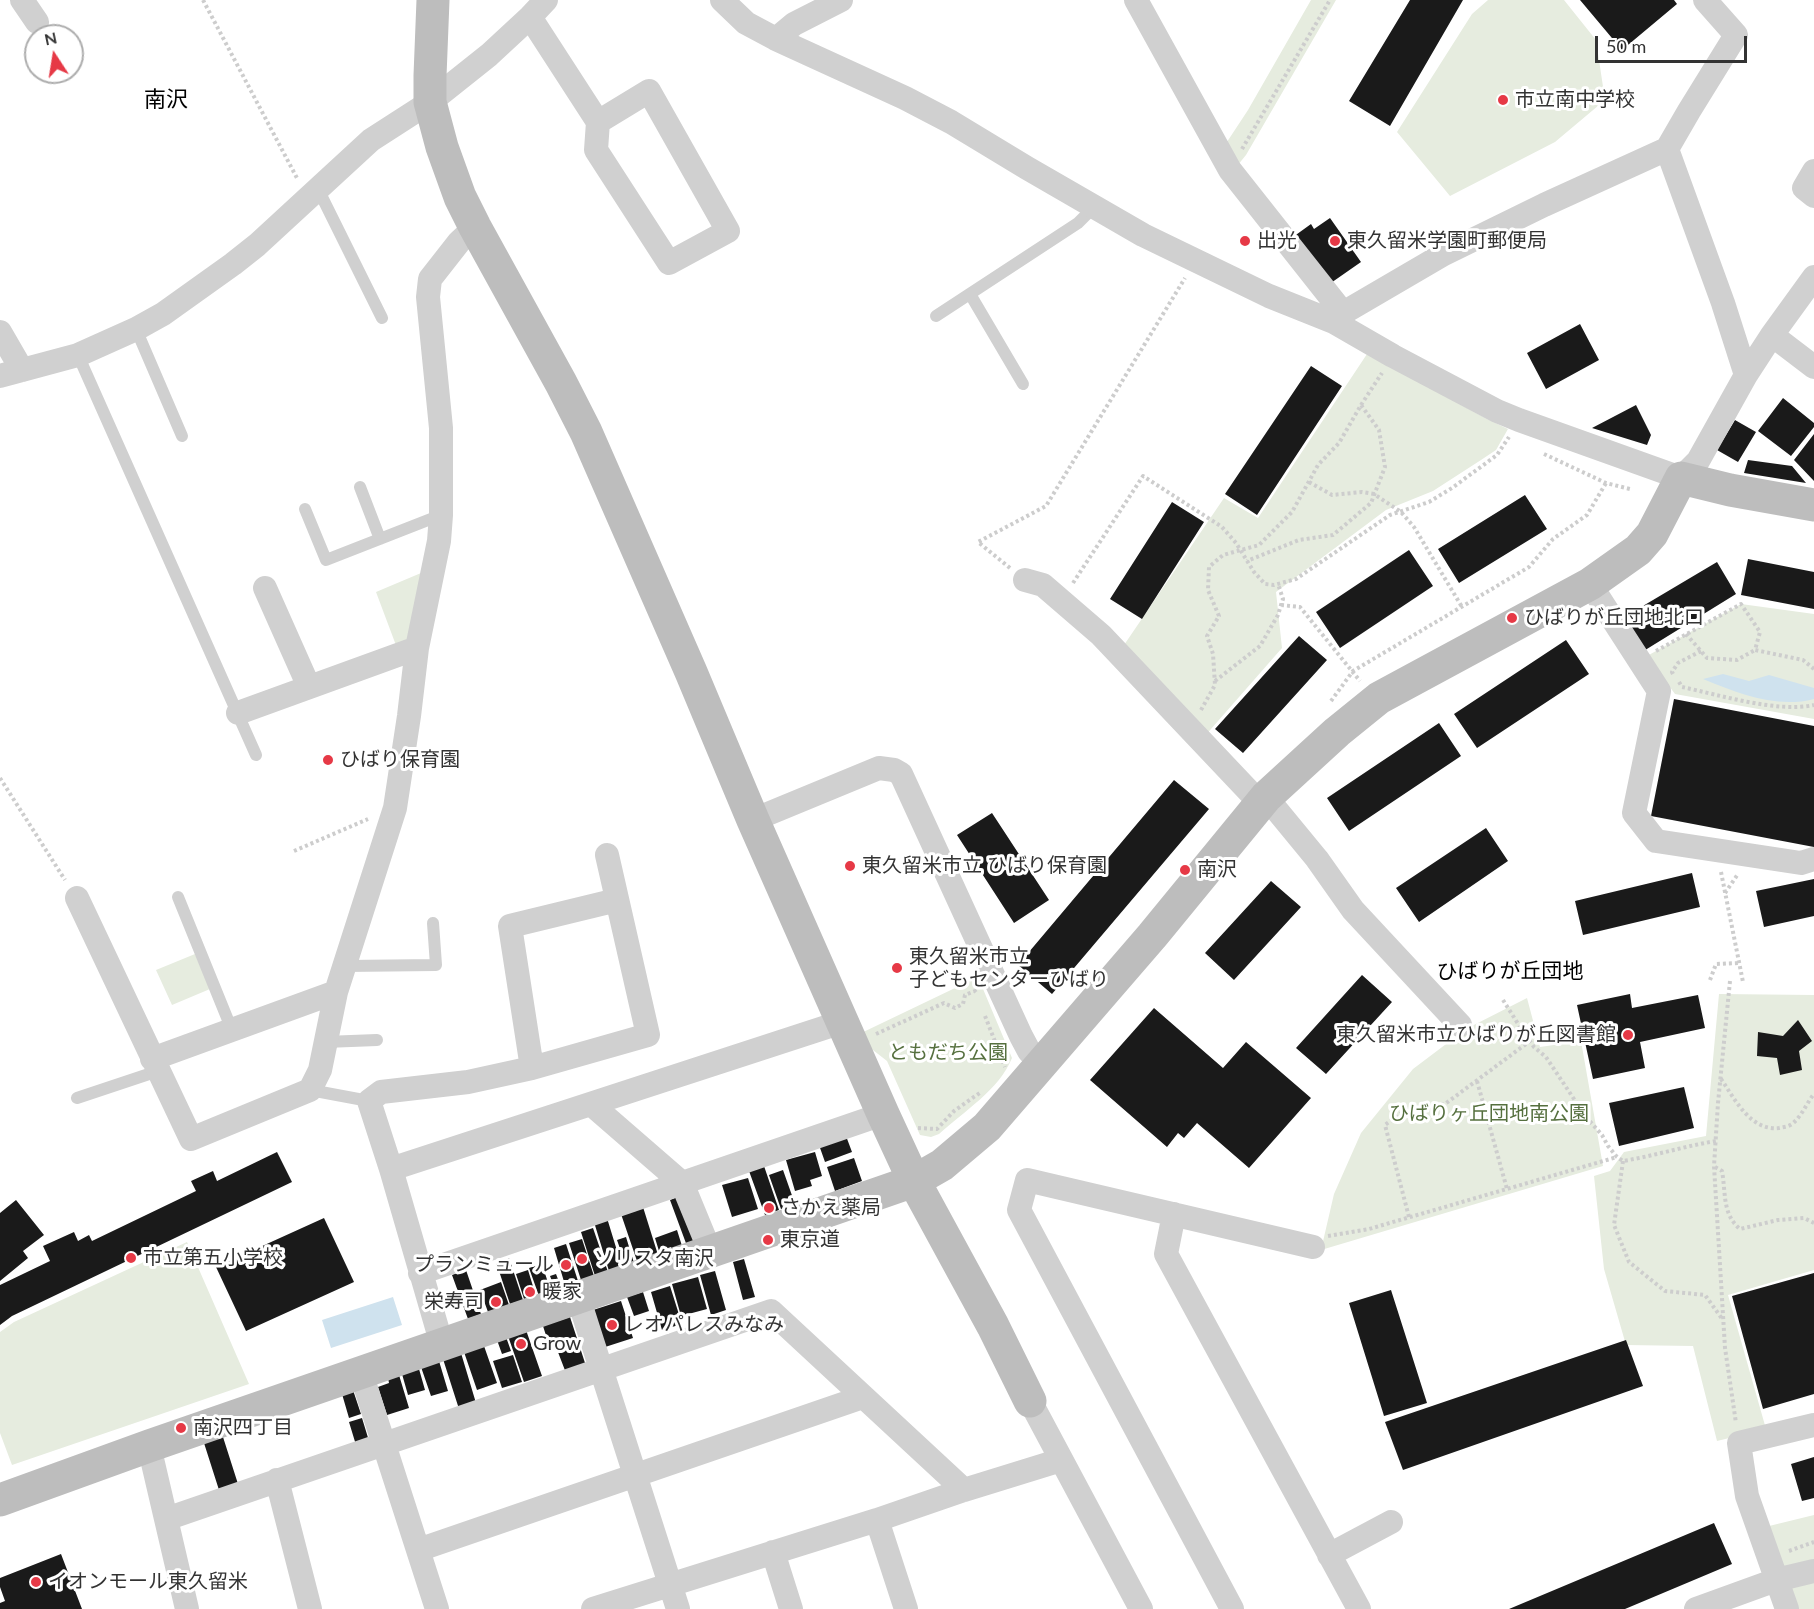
<!DOCTYPE html>
<meta charset="utf-8">
<style>
body{margin:0}
#map{position:relative;width:1814px;height:1609px;overflow:hidden;background:#fff;font-family:Lato,sans-serif}
canvas{display:block}
.north{position:absolute;left:24px;top:24px;width:60px;height:60px;box-sizing:border-box;background:#fff;border:2px solid #adadad;border-radius:50%;rotate:348deg;font-size:16px;font-weight:700;line-height:24px;text-align:center;color:#333}
.north::after{content:'';display:block;margin:auto;width:21px;height:27px;background:#e63946;clip-path:polygon(50% 0,100% 100%,50% 72%,0 100%)}
.scale{position:absolute;left:1595px;top:36px;width:152px;height:27px;box-sizing:border-box;border:3px solid #333;border-top:0;padding-left:8px;font-size:18px;line-height:21px;white-space:nowrap;color:#333;-webkit-text-stroke:4px #fff;paint-order:stroke}
</style>
<div id="map">
<canvas width="1814" height="1609"></canvas>
<div class="north">N</div>
<div class="scale">50 m</div>
</div>
<script>
const ctx = document.querySelector('canvas').getContext('2d');
ctx.lineJoin = 'round';
function paint(path, color) { ctx.fillStyle = color; ctx.fill(path, 'evenodd'); }
function strokePath(path, color, width, dash) { ctx.strokeStyle = color; ctx.lineWidth = width; ctx.lineCap = dash ? 'butt' : 'round'; ctx.setLineDash(dash || []); ctx.stroke(path); }
function label(font, color, halo, rows, align = 'center') {
  ctx.font = font + ' Lato,"Noto Sans JP",sans-serif'; ctx.lineWidth = 6; ctx.setLineDash([]); ctx.textBaseline = 'middle'; ctx.strokeStyle = halo; ctx.fillStyle = color; for (const [text, x, y, turn = 0] of rows) {
    ctx.save(); ctx.translate(x, y); ctx.rotate((+turn || 0) * Math.PI / 180); ctx.textAlign = isNaN(turn) ? turn : align; if (halo) ctx.strokeText(text, 0, 0); ctx.fillText(text, 0, 0); ctx.restore();
  }
}
paint(new Path2D(`
 M1311 0H1336L1246 155 1233 171 1221 151 1248 110Z
 M1488 0H1564L1596 40 1605 100 1555 142 1450 196 1397 132 1472 14Z
 M1367 354 1487 419 1508 429 1496 450 1481 460 1433 491 1386 510 1276 592 1282 648 1204 737 1122 648 1224 498 1258 518Z
 M421 573 409 644 397 648 376 592Z
 M1741 604 1814 614V719L1675 694 1647 656Z
 M195 954 210 989 172 1005 156 970Z
 M978 977 1012 1058C999 1090 964 1111 939 1134L931 1137 920 1135 887 1061 855 1036Z
 M1719 994 1814 995V1270L1728 1295 1766 1429 1717 1441 1693 1346 1626 1345 1604 1269 1594 1176 1610 1171 1624 1152 1706 1136Z
 M1527 998 1540 1047 1581 1041 1603 1166 1321 1250 1334 1194 1361 1133 1413 1069 1466 1029Z
 M187 1242 249 1384 12 1465 0 1433V1332L14 1322Z
 M1814 1515V1609H1795L1765 1527Z`), '#e6ecdf');
paint(new Path2D(`
 M1723 674 1749 681 1769 675 1814 688V699C1776 709 1738 693 1703 679Z
 M393 1297 402 1325 331 1348 322 1320Z`), '#cfe2ee');
paint(new Path2D(`
 M1410 0H1463L1390 126 1349 101Z
 M1580 0H1674L1677 4 1622 50Z
 M1330 218 1361 262 1328 285 1293 237 1311 224 1314 229Z
 M1580 324 1599 360 1546 389 1527 353Z
 M1311 366 1342 386 1257 515 1225 494Z
 M1783 398 1814 423V427L1791 456 1758 431Z
 M1636 405 1651 435 1647 445 1592 428Z
 M1735 420 1756 432 1738 462 1717 450Z
 M1814 434V481L1794 460Z
 M1748 460 1792 466 1806 483 1744 473Z
 M1525 495 1547 529 1459 583 1438 549Z
 M1172 502 1204 522 1142 619 1110 599Z
 M1409 550 1433 586 1340 648 1316 612Z
 M1748 559 1814 572V609L1741 595Z
 M1717 562 1736 594 1642 652 1621 619Z
 M1299 636 1327 660 1243 753 1215 729Z
 M1566 640 1589 674 1477 748 1454 714Z
 M1674 699 1814 726V847L1651 816Z
 M1439 723 1461 756 1349 831 1327 798Z
 M1174 780 1209 809 1052 994 1018 965Z
 M992 813 1049 900 1014 923 957 835Z
 M1486 828 1508 861 1419 922 1396 888Z
 M1692 873 1700 907 1583 935 1575 901Z
 M1814 879V916L1764 927 1756 891Z
 M1271 881 1301 907 1234 980 1205 953Z
 M1362 975 1392 1002 1326 1074 1296 1048Z
 M1630 994 1632 1008 1698 995 1705 1028 1640 1042 1645 1068 1593 1079 1577 1005Z
 M1154 1008 1223 1068 1246 1042 1311 1098 1249 1168 1197 1123 1184 1138 1178 1133 1167 1147 1090 1080Z
 M1798 1020 1812 1041 1799 1051 1802 1070 1780 1075 1777 1058 1757 1056 1758 1032 1783 1036Z
 M1684 1087 1694 1128 1619 1146 1609 1103Z
 M846 1136 852 1152 825 1162 819 1145Z
 M277 1152 292 1182 12 1316 0 1325V1285L50 1261 43 1246 74 1232 78 1241 89 1235 92 1241 196 1191 191 1181 213 1171 217 1181Z
 M815 1152 822 1176 810 1180 812 1186 795 1191 786 1160Z
 M854 1158 862 1181 835 1191 827 1167Z
 M764 1166 779 1210 765 1215 749 1171Z
 M783 1170 795 1204 781 1209 769 1175Z
 M748 1178 758 1209 732 1217 722 1185Z
 M678 1197 695 1243 687 1246 670 1200Z
 M16 1200 44 1235 23 1251 28 1258 0 1281V1213Z
 M643 1207 658 1255 637 1261 621 1214Z
 M324 1218 354 1282 246 1331 216 1267Z
 M607 1218 622 1267 609 1271 594 1222Z
 M593 1228 608 1272 595 1276 581 1232Z
 M677 1230 682 1246 672 1250 671 1247 659 1251 655 1238Z
 M626 1237 634 1263 626 1266 617 1240Z
 M582 1239 594 1276 581 1280 569 1243Z
 M566 1244 578 1281 565 1285 554 1248Z
 M509 1258 523 1300 510 1304 496 1262Z
 M744 1259 755 1297 743 1300 733 1262Z
 M542 1264 551 1292 539 1296 529 1268Z
 M466 1270 481 1314 468 1319 452 1275Z
 M528 1270 536 1296 524 1299 516 1274Z
 M715 1271 726 1310 711 1315 700 1275Z
 M1814 1273V1394L1763 1409 1732 1296Z
 M556 1274 561 1287 555 1289 550 1276Z
 M698 1277 707 1309 681 1316 672 1284Z
 M501 1282 509 1305 488 1312 480 1290Z
 M670 1286 682 1324 662 1330 651 1292Z
 M1391 1290 1427 1403 1384 1416 1349 1303Z
 M643 1292 649 1311 634 1316 627 1297Z
 M621 1301 633 1338 602 1348 590 1311Z
 M570 1317 586 1366 566 1373 556 1347 550 1348 543 1326Z
 M526 1330 542 1376 524 1382 508 1336Z
 M506 1337 511 1351 502 1354 497 1340Z
 M1626 1340 1643 1386 1403 1470 1385 1422Z
 M484 1346 497 1383 477 1390 464 1352Z
 M461 1353 476 1403 459 1409 443 1359Z
 M513 1355 522 1382 502 1388 493 1361Z
 M439 1361 448 1391 431 1396 421 1367Z
 M419 1369 425 1390 408 1395 402 1374Z
 M399 1375 409 1408 387 1415 378 1387 389 1383 388 1378Z
 M353 1390 361 1414 349 1418 342 1394Z
 M362 1418 369 1441 356 1445 349 1422Z
 M223 1437 238 1484 219 1490 204 1443Z
 M1814 1457V1498L1802 1501 1791 1464Z
 M1714 1523 1732 1564 1625 1609H1509Z
 M61 1554 82 1609H0V1603L5 1601 0 1587V1578Z`), '#1a1a1a');
strokePath(new Path2D(`
 M203 0 298 180
 M1242 149 1330 0
 M1361 405 1382 373
 M1544 454 1606 483 1630 489
 M1309 482 1332 495 1362 492 1374 494 1401 512 1414 527 1462 607
 M1010 568 978 542 1046 506 1185 278
 M1073 583 1143 476 1222 527 1236 543 1254 572 1265 584 1274 585 1296 579 1390 515 1429 502 1452 488 1497 455 1509 437
 M1281 605 1300 607 1360 681
 M1686 634 1707 658 1737 660 1755 650
 M1656 651 1741 604 1760 632 1755 650 1803 660 1814 669
 M1673 674 1672 672 1678 663 1701 651
 M1215 681 1260 646 1278 615 1281 605 1283 599 1278 584
 M1679 682 1682 687C1720 695 1777 713 1814 705
 M1331 701 1353 671 1529 567 1553 539 1587 515 1606 483
 M1201 710 1215 685 1213 654 1207 636 1219 616 1208 590 1209 567 1223 555 1259 545 1292 512 1318 465 1339 443 1361 405 1379 430 1385 467 1371 503 1333 535 1299 540 1247 561
 M0 778 65 880
 M294 851 368 819
 M1721 872 1743 982
 M1725 893 1738 874
 M1710 980 1716 964 1739 963
 M1730 981 1718 1103 1714 1166 1725 1348 1736 1423
 M1503 1000 1522 1030 1534 1047 1546 1057 1586 1117 1602 1135 1608 1146 1617 1157 1623 1161C1654 1156 1685 1146 1716 1141
 M985 1016 1005 1067
 M876 1034 944 1003 955 1008 963 1004 965 995 975 991 976 993
 M1721 1079C1735 1099 1750 1131 1779 1128 1783 1127 1788 1127 1792 1124 1802 1116 1806 1104 1814 1094
 M1477 1081 1507 1189
 M918 1128 937 1129 954 1111 981 1092
 M1623 1161 1614 1225 1629 1262 1665 1291 1705 1295 1723 1320
 M1715 1167 1722 1171C1726 1193 1722 1214 1740 1229L1778 1220 1804 1218 1814 1223
 M1409 1217 1385 1125 1404 1111 1445 1104 1530 1041
 M1328 1236 1369 1229 1617 1157
 M1789 1551 1814 1542`), '#cdcdcd', 4, [3, 3]);
strokePath(new Path2D(`
 M318 189 382 318
 M970 294 1023 384
 M936 316 1078 223 1094 207
 M136 329 182 436
 M78 355 256 755
 M360 487 380 539
 M305 509 326 560 441 515
 M178 897 232 1030
 M345 966 436 965 433 923
 M325 1042 377 1040
 M310 1090 369 1101
 M77 1098 158 1071`), '#d0d0d0', 12);
strokePath(new Path2D(`
 M22 0 37 22
 M722 0 746 23 776 39 905 98 951 122 1027 168 1143 235 1269 296 1334 322 1393 356 1497 411 1519 420 1681 478 1698 461 1746 375 1772 335 1814 277
 M1136 0 1230 170 1343 313
 M530 17 598 122 649 91 728 231 669 263 596 150 598 122
 M776 39 794 24 841 0
 M1667 149 1723 303 1746 375
 M1814 171 1804 188 1814 196
 M1334 322 1343 313 1444 254 1544 205 1667 149 1689 111 1736 35 1705 0
 M0 332 22 370
 M1772 335 1814 367
 M0 376 78 355 136 329 163 314 233 264 257 245 371 140 430 102 489 55 530 17 546 0
 M1025 580 1043 585 1101 635 1260 803
 M1590 584 1659 691 1634 813 1656 841 1801 863 1814 859
 M265 588 309 687
 M238 713 417 648
 M1266 797 1317 859 1353 910 1460 1025
 M753 820 879 768 894 770 901 774 1021 1036 1029 1051 1041 1064
 M77 898 191 1139 310 1090 320 1070 336 992 395 808 409 716 417 648 439 541 441 515V428L428 297 430 279 459 242 475 227
 M152 1059 336 992
 M532 1068 510 926 617 900
 M591 1104 682 1183 710 1251
 M391 1169 842 1022
 M1174 1214 1166 1254 1359 1609
 M420 1273 883 1114
 M578 1297 678 1609
 M442 1345 391 1169 369 1101 381 1092 468 1082 532 1068 648 1035 607 855
 M361 1373 437 1609
 M1030 1401 1141 1609
 M149 1446 187 1609
 M277 1480 310 1609
 M166 1519 771 1311 964 1490
 M877 1520 906 1609
 M418 1550 863 1397
 M773 1552 791 1609
 M1329 1555 1391 1522
 M593 1609 877 1520 964 1490 1061 1460
 M1232 1609 1019 1210 1027 1180 1313 1247
 M1696 1609 1776 1580 1814 1571
 M1787 1609 1747 1496 1739 1443 1814 1425`), '#d0d0d0', 24);
strokePath(new Path2D(`
 M433 0 430 76V102L442 147 460 197 475 227 561 383 586 432 691 672 753 820 883 1114 914 1181 993 1326 1030 1401
 M0 1500 149 1446 914 1181 942 1165 987 1127 1152 936 1266 797 1337 732 1379 698 1590 584 1638 550 1652 534 1681 478 1730 490 1814 505`), '#bdbdbd', 33);
for (const [x, y, r, color] of [
 [1503,100,6,"#e63946"],
 [1245,241,6,"#e63946"],
 [1335,241,6,"#e63946"],
 [1512,618,6,"#e63946"],
 [328,760,6,"#e63946"],
 [850,866,6,"#e63946"],
 [1185,870,6,"#e63946"],
 [897,968,6,"#e63946"],
 [1628,1035,6,"#e63946"],
 [769,1208,6,"#e63946"],
 [768,1240,6,"#e63946"],
 [131,1258,6,"#e63946"],
 [582,1259,6,"#e63946"],
 [566,1265,6,"#e63946"],
 [530,1292,6,"#e63946"],
 [496,1302,6,"#e63946"],
 [612,1325,6,"#e63946"],
 [521,1344,6,"#e63946"],
 [181,1428,6,"#e63946"],
 [36,1582,6,"#e63946"]
]) { const dot = new Path2D(); dot.arc(x, y, r, 0, 2 * Math.PI); ctx.fillStyle = color; ctx.fill(dot); strokePath(dot, '#fff', 2); }
label('20px', '#333', '#fff', [
 ["市立南中学校",1515,100],
 ["出光",1257,241],
 ["東久留米学園町郵便局",1347,241],
 ["ひばりが丘団地北口",1524,618],
 ["ひばり保育園",340,760],
 ["東久留米市立 ひばり保育園",862,866],
 ["南沢",1197,870],
 ["東久留米市立",909,957],
 ["子どもセンターひばり",909,980],
 ["東久留米市立ひばりが丘図書館",1616,1035,"right"],
 ["さかえ薬局",781,1208],
 ["東京道",780,1240],
 ["市立第五小学校",143,1258],
 ["ソリスタ南沢",594,1259],
 ["プランミュール",554,1265,"right"],
 ["暖家",542,1292],
 ["栄寿司",484,1302,"right"],
 ["レオパレスみなみ",624,1325],
 ["Grow",533,1344],
 ["南沢四丁目",193,1428],
 ["イオンモール東久留米",48,1582]
], 'left');
label('20px', '#56703f', '#fff', [
 ["ともだち公園",948,1053],
 ["ひばりヶ丘団地南公園",1489,1114]
]);
label('21px', '#000', '#fff', [
 ["ひばりが丘団地",1510,971]
]);
label('22px', '#000', '#fff', [
 ["南沢",166,100]
]);
</script>
